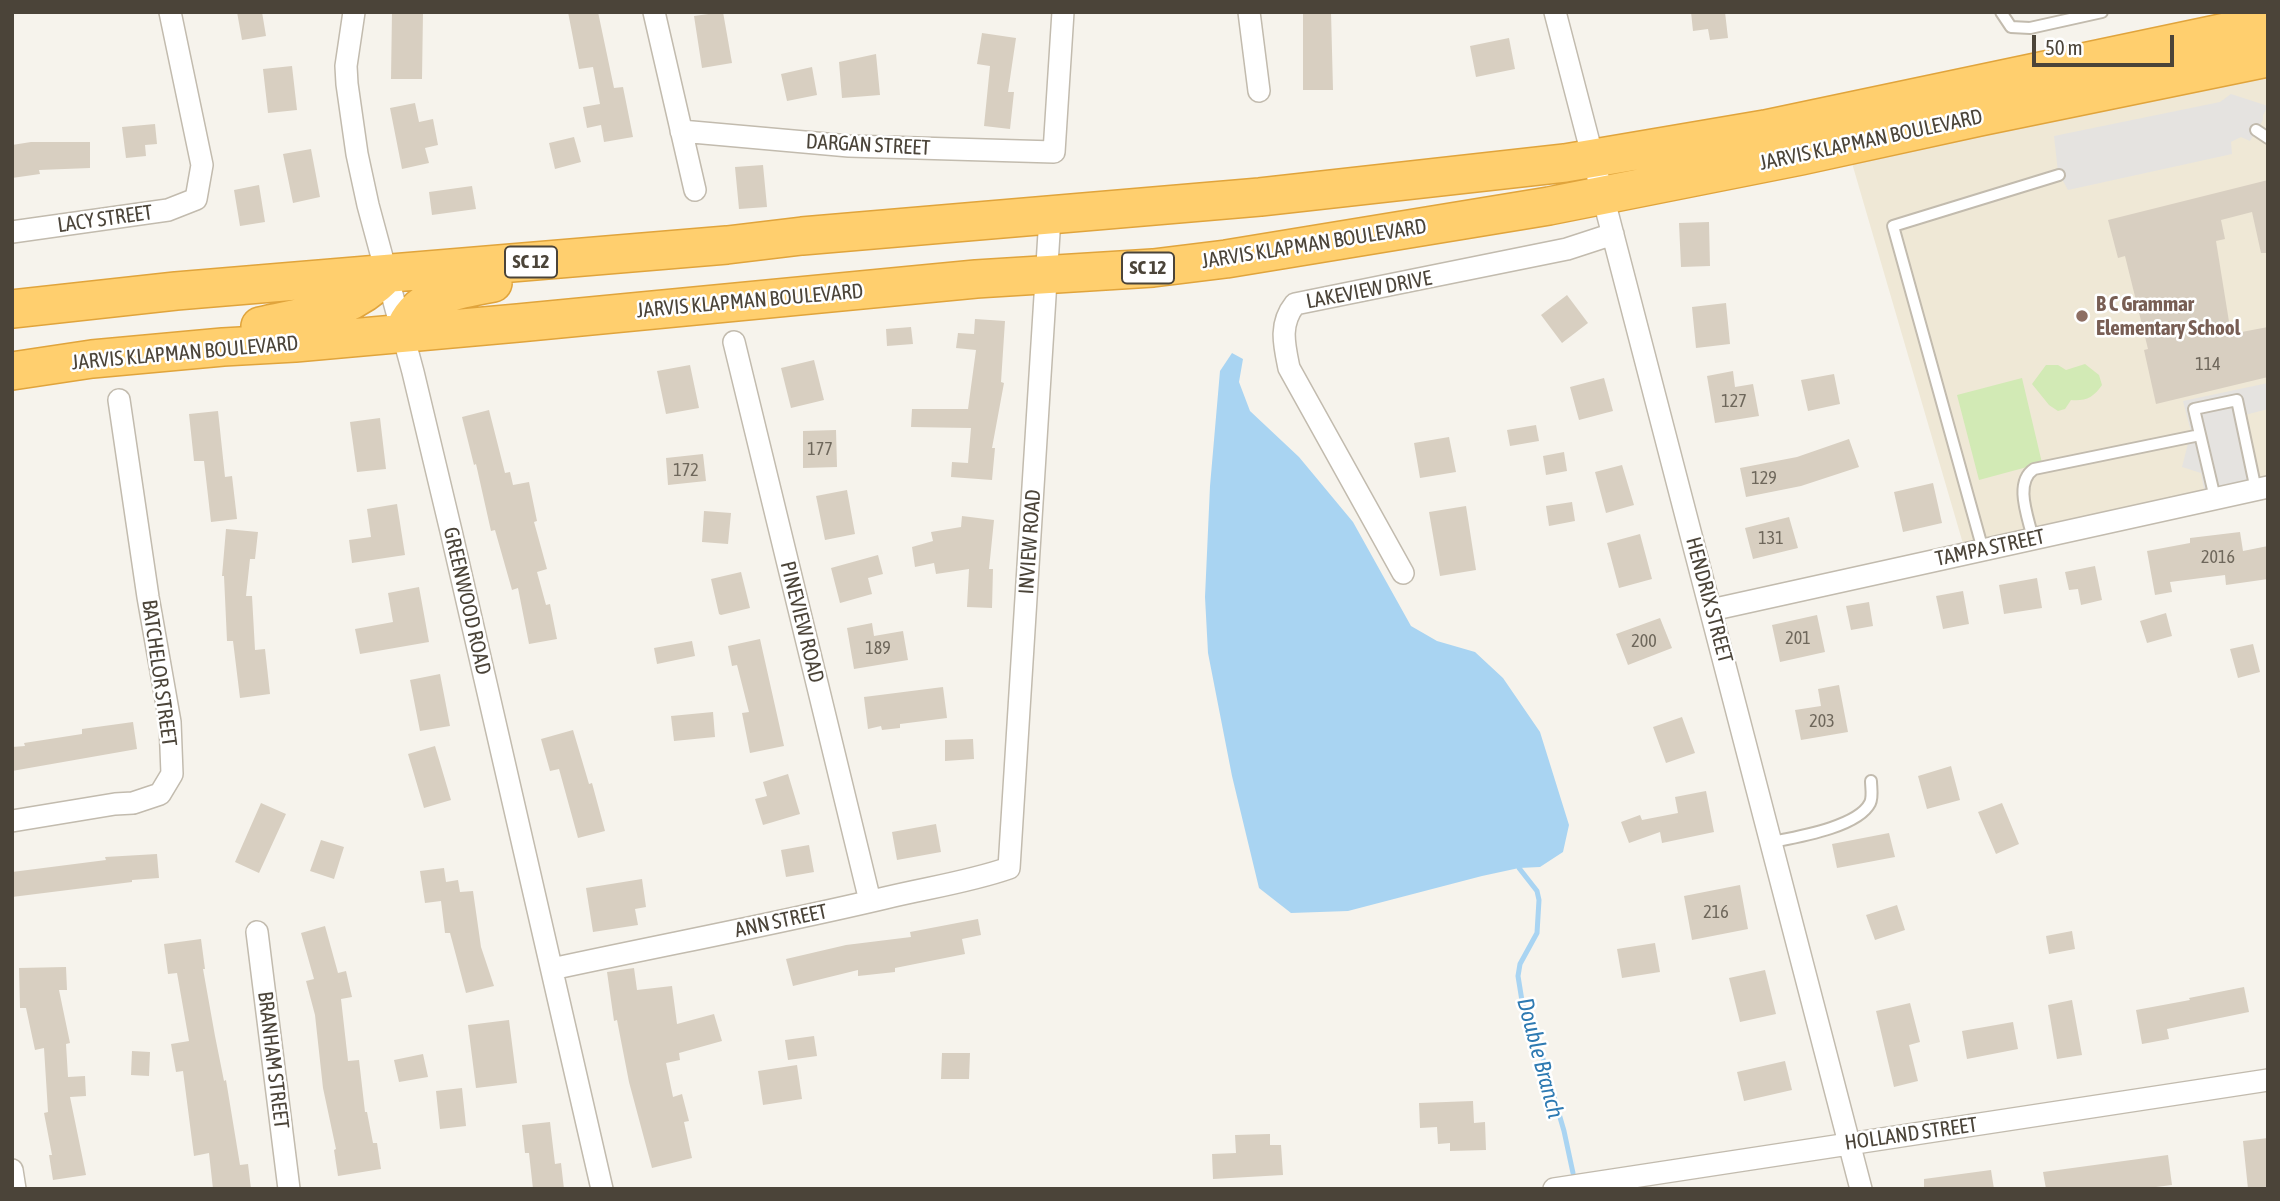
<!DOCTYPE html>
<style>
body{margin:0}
#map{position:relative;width:2280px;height:1201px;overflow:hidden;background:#f6f3ec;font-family:"Asap Condensed",sans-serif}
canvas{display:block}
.frame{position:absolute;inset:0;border:14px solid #4b4439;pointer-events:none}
.scale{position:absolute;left:2032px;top:35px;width:142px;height:32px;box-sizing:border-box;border:4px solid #4b4439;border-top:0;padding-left:9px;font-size:21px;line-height:24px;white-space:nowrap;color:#4b4439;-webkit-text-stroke:5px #fff;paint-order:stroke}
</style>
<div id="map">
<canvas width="2280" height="1201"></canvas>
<div class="frame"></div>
<div class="scale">50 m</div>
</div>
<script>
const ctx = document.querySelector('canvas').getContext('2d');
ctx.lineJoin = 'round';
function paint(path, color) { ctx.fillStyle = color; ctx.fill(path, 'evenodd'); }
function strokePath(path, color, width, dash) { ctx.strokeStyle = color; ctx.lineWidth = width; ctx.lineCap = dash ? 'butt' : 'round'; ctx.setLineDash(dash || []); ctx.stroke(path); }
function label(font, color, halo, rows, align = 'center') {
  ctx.font = font + ' "Asap Condensed",sans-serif'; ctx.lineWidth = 5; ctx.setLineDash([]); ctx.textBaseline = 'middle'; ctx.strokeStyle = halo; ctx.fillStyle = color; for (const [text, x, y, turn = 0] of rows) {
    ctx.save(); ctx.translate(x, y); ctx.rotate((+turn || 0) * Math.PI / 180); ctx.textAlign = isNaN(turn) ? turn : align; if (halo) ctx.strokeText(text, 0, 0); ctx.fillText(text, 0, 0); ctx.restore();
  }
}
paint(new Path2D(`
 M2268 56V487L1966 554 1847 146Z`), '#efe8d6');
paint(new Path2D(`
 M2085 364 2099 375 2102 385C2093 398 2086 401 2071 400L2065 409 2058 411 2049 405 2032 384 2046 365H2058L2066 370Z
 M2022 378 2042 463 1979 480 1957 395Z`), '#d2eab5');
paint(new Path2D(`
 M2231 94 2268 106 2263 115V120L2250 141 2241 137 2231 142 2232 154 2068 190 2058 172 2054 136 2220 102Z
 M2268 383V409L2245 415 2262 488 2206 500 2201 473 2182 467 2191 432 2183 401Z`), '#e5e3e0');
paint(new Path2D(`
 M1232 353 1243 359 1239 382 1250 411 1299 457 1353 522 1411 626 1437 641 1475 652 1503 678 1540 732 1569 825 1563 852 1540 867 1519 868 1482 876 1348 911 1291 913 1259 888 1232 776 1208 653 1205 597 1210 486 1220 371Z`), '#a9d4f2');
strokePath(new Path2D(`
 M1519 868 1537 891 1539 900 1537 933 1520 964 1518 976 1522 1001 1541 1052 1564 1131 1573 1173`), '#a9d4f2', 5);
paint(new Path2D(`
 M237 12H262L266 36 242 40Z
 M392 12H423L422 79H391Z
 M568 12H598L614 88 623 87 633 137 604 142 601 125 587 128 583 107 600 104 593 67 579 69Z
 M723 12 732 63 702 68 694 16Z
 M1303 12H1331L1333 90H1303Z
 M1691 12H1725L1728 38 1710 40 1708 29 1693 31Z
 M982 33 1016 38 1008 92H1014L1010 129 984 126 990 66 977 64Z
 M1509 38 1515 69 1476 77 1470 46Z
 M876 54 880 95 842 98 839 62Z
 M292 66 297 110 268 113 263 69Z
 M812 67 817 95 787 101 781 74Z
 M415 103 419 122 433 119 438 145 425 148 429 163 402 169 390 108Z
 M155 124 157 144 145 145 146 156 126 158 122 127Z
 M574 137 581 162 555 169 549 143Z
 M31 142H90V168L39 170 40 174 12 178V145Z
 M311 149 320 197 293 203 283 154Z
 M763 165 767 207 739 209 735 167Z
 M2268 180V253H2261L2252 212 2221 220 2225 239 2216 241 2231 334 2268 327V377L2156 404 2144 350 2148 349 2125 256 2118 258 2108 220Z
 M259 185 265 222 240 226 234 190Z
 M472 186 476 209 432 215 429 192Z
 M1709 222 1710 266 1681 267 1679 223Z
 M1567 295 1588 323 1562 343 1541 315Z
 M1726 303 1730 344 1696 348 1692 307Z
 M975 319 1005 321 1001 382 1004 383 992 448H995L992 480 951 477 952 462 968 463 971 428 911 427 912 409H968L976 350 956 348 958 333 974 334Z
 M911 327 913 344 887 346 886 329Z
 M814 360 824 400 791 408 781 368Z
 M690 365 699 408 666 414 657 371Z
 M1733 371 1735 387 1753 384 1759 416 1715 423 1707 376Z
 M1834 374 1840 404 1808 411 1801 380Z
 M1604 378 1613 411 1579 420 1570 387Z
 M489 410 505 473 510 472 513 485 529 482 537 521 534 522 547 569 537 572 546 605 550 604 557 639 529 644 518 588 512 590 495 530 491 531 476 464 474 465 462 417Z
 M218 411 225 477 232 476 237 519 211 522 204 461H194L189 414Z
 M380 418 386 469 357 472 350 422Z
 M1536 425 1539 441 1510 446 1507 430Z
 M836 430 837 467 803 468V431Z
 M1449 437 1456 472 1420 478 1414 443Z
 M1849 439 1859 467 1801 486 1746 497 1740 468 1797 457Z
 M1564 452 1567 471 1546 475 1543 456Z
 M703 454 706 481 668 485 666 458Z
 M1622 465 1634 505 1606 513 1595 472Z
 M1933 483 1942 523 1903 532 1894 492Z
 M847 490 855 534 825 540 816 496Z
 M1572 502 1575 521 1549 526 1546 506Z
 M397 504 405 555 352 563 349 540 371 537 367 509Z
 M1466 506 1476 570 1440 576 1429 512Z
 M704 511 731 513 728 544 702 542Z
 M962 516 994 520 989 569H993L992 608 967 607 969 569 936 574 934 563 915 567 912 547 933 541 931 532 961 527Z
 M1789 517 1798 548 1753 559 1745 528Z
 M226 529 258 532 255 559H250L246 596H252L255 650 265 649 270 694 240 698 233 641H227L224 576H222Z
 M2240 532 2243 551 2268 546V579L2226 585 2225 575 2170 582 2172 592 2155 595 2147 551 2190 543V538Z
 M1640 534 1652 579 1619 588 1607 543Z
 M878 555 883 574 868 578 872 594 840 603 831 568Z
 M2095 566 2102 600 2081 605 2078 589 2069 590 2065 572Z
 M741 572 750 608 721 615 719 614 711 579Z
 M2037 578 2042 608 2004 614 1999 585Z
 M419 587 429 642 360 654 355 629 393 622 388 593Z
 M1963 591 1969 624 1943 629 1936 596Z
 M1869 602 1873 626 1851 630 1846 606Z
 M2166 613 2172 636 2147 643 2140 621Z
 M1817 615 1825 652 1780 662 1772 625Z
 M1660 618 1672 648 1628 665 1616 634Z
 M872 623 874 636 903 631 908 660 854 669 847 628Z
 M760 639 784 746 750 753 742 713 749 712 737 665 732 666 728 646Z
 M692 641 695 656 657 664 654 648Z
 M2253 644 2260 672 2238 678 2230 649Z
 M440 674 450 726 420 731 410 680Z
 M1839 685 1848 732 1801 740 1795 710 1821 706 1818 689Z
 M943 687 947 718 900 724V728L882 730 881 726 868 729 864 697Z
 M713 712 715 737 674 741 671 716Z
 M1682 717 1695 753 1666 763 1653 727Z
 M133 722 137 749 12 771V747L25 746 24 743 82 734V729Z
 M573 730 589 784 592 783 605 831 578 838 559 769 550 771 541 739Z
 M973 739 974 759 945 761V740Z
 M435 746 451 800 424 808 408 754Z
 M1951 766 1960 800 1927 809 1918 776Z
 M788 774 800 814 763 825 755 799 767 796 763 782Z
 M1706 791 1714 832 1662 843 1660 832 1629 843 1621 822 1640 815 1642 820 1678 813 1675 797Z
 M261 803 286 814 259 873 235 862Z
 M2002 803 2019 844 1996 854 1978 812Z
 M936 824 941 852 897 860 892 832Z
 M1889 833 1895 857 1837 868 1832 844Z
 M321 840 344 847 334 879 310 871Z
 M809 845 814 872 786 877 781 850Z
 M157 854 159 878 132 880V882L12 897V872L106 860 105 857Z
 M444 868 446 882 458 880 460 892 473 891 481 947 494 986 466 993 450 933H445L441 901 425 903 420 871Z
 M642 879 646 907 635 909 638 925 593 932 586 888Z
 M1740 885 1748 929 1692 940 1684 896Z
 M1897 905 1905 930 1875 940 1866 915Z
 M978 919 981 935 962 939 965 954 895 968V972L858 976V970L793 986 786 959 846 945 911 937 910 932Z
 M325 926 338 973 346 971 352 997 341 999 348 1061 359 1060 365 1112H367L373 1143H377L381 1169 338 1176 334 1150 336 1149 323 1088 315 1015 306 981 314 979 301 933Z
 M2072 931 2075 949 2049 954 2046 936Z
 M201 939 205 969H203L215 1036 224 1081 226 1080 240 1165 248 1164 251 1189H213L209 1153 194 1156 183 1071 176 1072 171 1044 189 1041 177 973 168 974 164 944Z
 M1655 943 1660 972 1622 978 1617 949Z
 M66 967 67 990H59L70 1043 66 1044 68 1077 85 1076 86 1096 70 1097 86 1175 53 1180 49 1155H52L44 1113 48 1112 44 1048 35 1050 26 1008H20L19 968Z
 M634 968 637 990 672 986 677 1024 714 1014 722 1041 679 1053 680 1060 666 1063 673 1097 682 1094 689 1121 684 1122 692 1158 652 1168 629 1082 617 1020 614 1021 607 972Z
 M1765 970 1776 1014 1740 1022 1729 978Z
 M2244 987 2249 1012 2167 1029 2169 1039 2142 1044 2136 1010 2190 1000 2189 998Z
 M2072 1000 2082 1055 2057 1059 2048 1005Z
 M1910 1003 1920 1042 1909 1045 1918 1081 1894 1087 1876 1011Z
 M509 1020 517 1083 476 1088 468 1025Z
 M2013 1022 2018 1049 1967 1059 1962 1031Z
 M814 1036 817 1056 788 1060 785 1040Z
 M132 1051 150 1052 149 1076 131 1075Z
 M942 1053H970L969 1079H941Z
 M423 1054 428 1077 399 1082 394 1060Z
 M1785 1061 1792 1090 1744 1101 1737 1072Z
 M797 1065 802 1099 763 1105 758 1071Z
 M462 1088 466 1126 440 1129 436 1091Z
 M1473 1101 1474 1123 1485 1122 1486 1150 1450 1151V1143L1438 1144 1437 1127 1420 1128 1419 1103Z
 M550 1122 555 1164 561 1163 564 1189H533L529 1153H525L522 1125Z
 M1270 1134V1145H1281L1283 1175 1213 1179 1212 1154 1236 1153 1235 1135Z
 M2268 1138V1189H2248L2243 1141Z
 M2168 1155 2172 1185 2140 1189H2046L2043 1172Z
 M1991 1170 1994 1189H1924V1179Z`), '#d8cfc1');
const lane = new Path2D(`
 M2001 12 2011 27 2030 28 2102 12
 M2256 130 2268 138
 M2215 498 2194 409 2237 400 2256 490
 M2033 539C2029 519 2013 483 2034 469L2200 435
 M1983 550 1893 226 2059 175
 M1772 842C1797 837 1858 827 1870 803 1873 797 1871 787 1871 781`);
const street = new Path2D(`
 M354 12 346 66 347 84 357 154 368 205 413 372 451 531 602 1189
 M654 12 695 190
 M1249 12 1259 91
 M1555 12 1861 1189
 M681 131 849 146 1054 152 1063 12
 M12 232 168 210 196 199 202 165 170 12
 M734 342 870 901
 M1403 573 1289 368C1284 344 1279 324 1295 304L1567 249 1613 234
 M1711 610 2268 487
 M12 821 115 804 133 803 160 794 172 774 170 722 148 597 119 400
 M257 932 289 1189
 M552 969C663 945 775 924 885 898 926 888 969 882 1009 868L1050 217
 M12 1170 15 1189
 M1554 1189 2268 1080`);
const highway = new Path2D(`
 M12 309 176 291 727 245 802 236 1260 197 1565 163 1765 129 2268 23
 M260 326C312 314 348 313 387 274
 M403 333C417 294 457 290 493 283
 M12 371 92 359 223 347 295 343 518 323 976 279 1153 268 1226 259 1549 206 1801 156 1980 117 2268 58`);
strokePath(lane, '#c2bbae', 14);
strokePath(street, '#c2bbae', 24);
strokePath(highway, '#e0a43c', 40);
strokePath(lane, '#fff', 10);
strokePath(street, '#fff', 21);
strokePath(highway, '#ffcf6e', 37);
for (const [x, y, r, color] of [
 [2082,316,7,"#8d6e63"]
]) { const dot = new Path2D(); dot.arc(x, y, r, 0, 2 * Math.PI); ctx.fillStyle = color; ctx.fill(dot); strokePath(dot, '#fff', 2.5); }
label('18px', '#6e675b', null, [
 ["114",2208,364],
 ["127",1734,401],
 ["177",820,449],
 ["172",686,470],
 ["129",1764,478],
 ["131",1771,538],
 ["2016",2218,557],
 ["201",1798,638],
 ["200",1644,641],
 ["189",878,648],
 ["203",1822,721],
 ["216",1716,912]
]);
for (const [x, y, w] of [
 [531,262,52],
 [1148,268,52]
]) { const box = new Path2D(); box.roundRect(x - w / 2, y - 15.5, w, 31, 5); ctx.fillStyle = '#fff'; ctx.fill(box); strokePath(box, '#4b4439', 2); }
label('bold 19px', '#4b4439', null, [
 ["SC 12",531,262],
 ["SC 12",1148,268]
]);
label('21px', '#4b4439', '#fff', [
 ["JARVIS KLAPMAN BOULEVARD",1871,140,-12],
 ["DARGAN STREET",868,145,3],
 ["LACY STREET",105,219,-8],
 ["JARVIS KLAPMAN BOULEVARD",1314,244,-9],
 ["LAKEVIEW DRIVE",1369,290,-11],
 ["JARVIS KLAPMAN BOULEVARD",750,301,-5],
 ["JARVIS KLAPMAN BOULEVARD",185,353,-5],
 ["INVIEW ROAD",1030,542,-86],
 ["TAMPA STREET",1990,548,-12],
 ["HENDRIX STREET",1709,600,75],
 ["GREENWOOD ROAD",467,601,77],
 ["PINEVIEW ROAD",802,622,76],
 ["BATCHELOR STREET",159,673,82],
 ["ANN STREET",781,921,-12],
 ["BRANHAM STREET",273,1060,83],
 ["HOLLAND STREET",1911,1134,-8]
]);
label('bold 21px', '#785e54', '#fff', [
 ["B C Grammar",2096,304],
 ["Elementary School",2096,328]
], 'left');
label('italic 23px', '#2e7ab2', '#fff', [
 ["Double Branch",1540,1058,75]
]);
</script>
